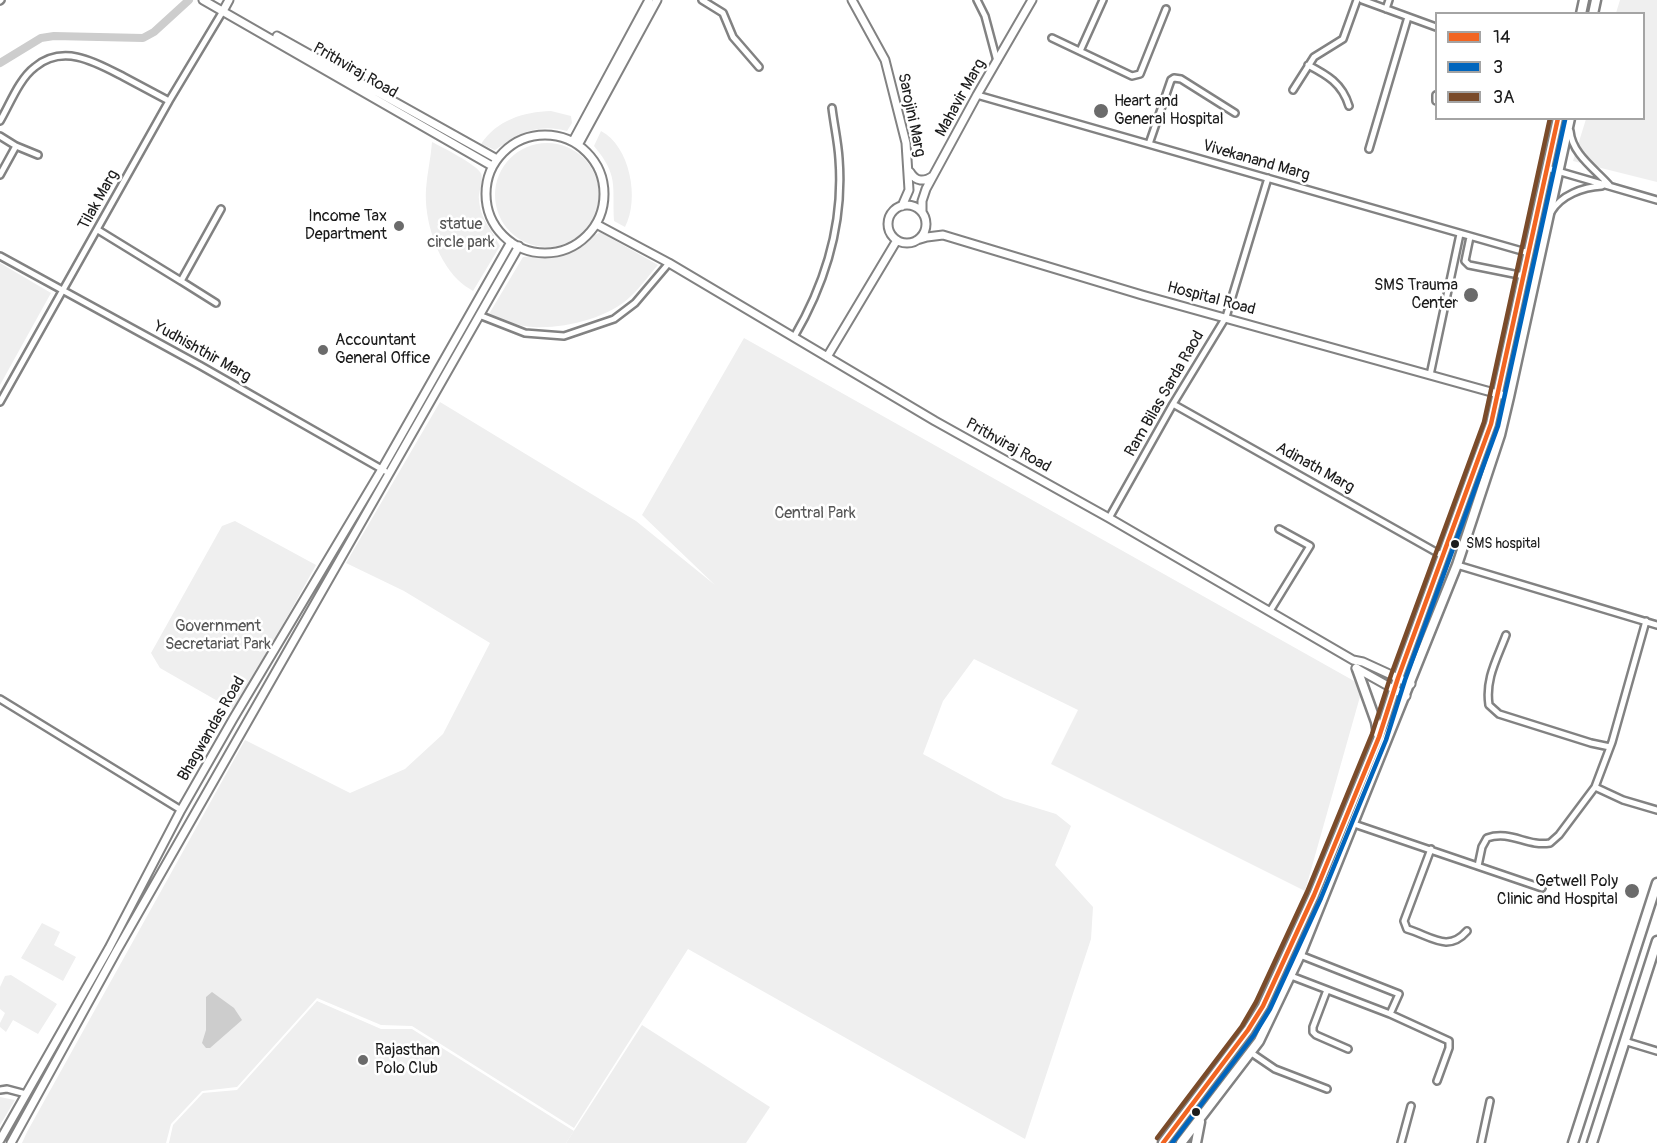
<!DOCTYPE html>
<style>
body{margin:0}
#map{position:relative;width:1657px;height:1143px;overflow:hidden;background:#fff;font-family:Pangolin,sans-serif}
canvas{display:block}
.legend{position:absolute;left:1435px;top:12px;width:210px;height:108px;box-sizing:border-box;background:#fff;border:2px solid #a4a4a4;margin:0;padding:8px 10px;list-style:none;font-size:18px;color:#1c1c1c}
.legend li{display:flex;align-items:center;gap:12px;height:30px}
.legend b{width:30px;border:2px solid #a4a4a4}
</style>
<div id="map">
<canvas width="1657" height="1143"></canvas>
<ul class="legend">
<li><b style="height:8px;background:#f26522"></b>14</li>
<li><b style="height:8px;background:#0065bd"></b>3</li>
<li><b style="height:8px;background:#7a4b2a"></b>3A</li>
</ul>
</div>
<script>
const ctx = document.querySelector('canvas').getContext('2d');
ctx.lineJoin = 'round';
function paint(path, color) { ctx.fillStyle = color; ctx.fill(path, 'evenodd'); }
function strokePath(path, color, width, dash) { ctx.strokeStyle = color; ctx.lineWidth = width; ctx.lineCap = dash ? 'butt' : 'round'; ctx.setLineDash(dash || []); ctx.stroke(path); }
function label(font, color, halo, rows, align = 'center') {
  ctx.font = font + ' Pangolin,sans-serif'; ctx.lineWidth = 5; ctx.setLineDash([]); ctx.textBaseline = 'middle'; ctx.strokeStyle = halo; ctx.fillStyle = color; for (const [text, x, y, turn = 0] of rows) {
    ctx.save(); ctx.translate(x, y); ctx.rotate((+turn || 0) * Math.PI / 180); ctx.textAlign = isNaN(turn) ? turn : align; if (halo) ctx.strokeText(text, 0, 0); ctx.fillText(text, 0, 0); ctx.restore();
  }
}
paint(new Path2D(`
 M642 1025 770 1107 746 1143H566Z`), '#eee');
paint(new Path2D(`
 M1620 0H1657V182L1573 161 1586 119 1644 118V14L1616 13Z
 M551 111 571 116 572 123 567 131C537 123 519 133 495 150L481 144C497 120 523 112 551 111Z
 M601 131C630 146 640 199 625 227L614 221C612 185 619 176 594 146Z
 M432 142C442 147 475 164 480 172 485 178 478 192 479 199 480 220 492 229 500 246L473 291C468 288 462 284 458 280 436 258 424 219 426 189 427 173 431 158 432 142Z
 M495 195a52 52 0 1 1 104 0a52 52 0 1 1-104 0Z
 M600 232 658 265C649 275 641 287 631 296 609 318 564 329 533 327 517 326 503 320 489 314L523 257 560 254 574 249Z
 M0 263 51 293 0 385Z
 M744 338 1363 686 1305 891 1051 764 1078 710 974 659 943 701 923 754 1004 798 1056 814 1071 826 1055 865 1093 907 1091 939 1025 1139 688 949 574 1128 412 1026 381 1025 317 998 237 1087 202 1091 171 1124 166 1143H22L27 1132 245 740 350 793 405 769 443 734 490 643 404 591 346 563 440 402 636 521 715 585 642 515Z
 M235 521 316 565 235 711 160 668 151 653 222 526Z
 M42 923 60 932 54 945 76 957 63 981 21 958Z
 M11 975 57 1004 38 1034 13 1020 6 1032 0 1027V1023L5 1013 0 1009V987L5 976Z
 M317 1001 381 1029H412L574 1131 566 1143H169L173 1125 203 1093 237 1090Z
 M0 1097 15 1100 0 1125Z`), '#efefef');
paint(new Path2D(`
 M212 992 234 1008 242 1020 210 1048H206L202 1043 206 1030V997Z`), '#cdcdcd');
strokePath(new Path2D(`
 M0 63 41 38 54 36 143 38 154 32 189 0`), '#cdcdcd', 8);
const minor = new Path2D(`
 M702 0 723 13 733 37 759 67
 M977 0 985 16 997 61
 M1362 0 1436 27
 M0 1 1 0
 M1386 9 1389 0
 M1052 38 1132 76 1140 74 1166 9
 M1080 51 1103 0
 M1308 65C1327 75 1342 83 1349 106
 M1293 90 1314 57 1343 39 1357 0
 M977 95 1529 253
 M1436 95V101
 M0 121C10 104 19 79 35 67 64 43 97 63 124 77 139 85 154 93 169 101
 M1570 131C1572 154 1595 169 1609 185
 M0 136 16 146 38 155
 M1149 144 1171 80 1174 78 1181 79 1235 113
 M1369 149 1408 17
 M1547 168 1657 200
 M0 175 16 146
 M1551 212C1561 195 1583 187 1602 186
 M98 230 181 281 221 209
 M1470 237 1465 261 1469 265 1524 276
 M0 256 201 366 385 471
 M181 281 216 303
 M479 315 525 333 564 336 614 319 635 303 669 263
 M794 337C826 282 844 224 839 159 838 142 834 125 832 108
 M1430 375 1460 234
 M0 402 169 101 223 11
 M1173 404 1443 556
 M1109 518 1173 404 1226 317 1268 178
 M1457 565 1657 625
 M1270 611 1310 546 1279 529
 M1646 621 1612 742 1595 787 1623 800 1657 810
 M1506 635C1497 659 1485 679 1489 705L1499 714 1591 743 1610 747
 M0 699 181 810
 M1354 824 1542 888
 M1431 849 1404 921 1407 929C1431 936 1448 953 1467 931
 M1478 866 1482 847 1487 838C1511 830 1527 847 1550 843L1559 835 1595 787
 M1300 955 1399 994 1390 1014
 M1291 976 1390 1014 1449 1041V1048L1437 1081
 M1327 990 1313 1027V1032L1316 1035 1348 1049
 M1624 1041 1657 1051
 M1250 1052 1275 1069 1327 1089
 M0 1090 7 1089 26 1094
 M1401 1143 1411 1106
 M1481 1143 1490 1101`);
const tertiary = new Path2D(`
 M203 0 492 166
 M852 0 885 60 906 143 909 190 902 206
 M223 11 229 0
 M277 36 497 159
 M486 194a59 59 0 1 1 118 0a59 59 0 1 1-118 0Z
 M573 141 649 0
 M578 145 657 0
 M910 172C916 182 924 182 933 176
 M888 224a19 19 0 1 1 38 0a19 19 0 1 1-38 0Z
 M922 212V201L926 189 977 95 1032 0
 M596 224 669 263 935 421 1109 518 1353 660 1363 662 1411 684
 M917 240 927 237 943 235 1142 295 1509 397
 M827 357 897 240
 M1356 668 1406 696
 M0 1140 109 948 181 810 233 719 382 469 511 242
 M11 1143 116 952 519 246`);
const primary = new Path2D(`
 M1581 14 1584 0
 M1593 14 1596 0
 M1357 669 1376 722 1378 734
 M1163 1143 1248 1030 1263 1006 1314 895 1379 737 1398 678 1491 424 1558 118
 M1181 1143 1259 1041 1300 955 1457 565 1500 435 1509 397 1570 118
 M1196 1143 1200 1122
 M1573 1143 1657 883
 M1592 1143 1657 941`);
strokePath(minor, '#828282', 10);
strokePath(tertiary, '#828282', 11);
strokePath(primary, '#828282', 13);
strokePath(minor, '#fff', 5);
strokePath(tertiary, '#fff', 7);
strokePath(primary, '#fff', 8);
strokePath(new Path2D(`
 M1163 1143 1248 1030 1263 1006 1314 895 1379 737 1398 678 1491 424 1558 118`), '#f26522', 4.5);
strokePath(new Path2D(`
 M1172 1143 1254 1035 1270 1009 1321 898 1386 740 1405 680 1498 426 1565 120`), '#0065bd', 4.5);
strokePath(new Path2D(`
 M1157 1138 1242 1026 1256 1002 1307 892 1372 734 1391 675 1484 422 1550 118`), '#7a4b2a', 4.5);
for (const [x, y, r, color] of [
 [1101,111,8,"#6b6b6b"],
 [399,226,6,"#6b6b6b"],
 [1471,295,8,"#6b6b6b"],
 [323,350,6,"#6b6b6b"],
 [1455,544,5,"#1c1c1c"],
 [1632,891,8,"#6b6b6b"],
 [363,1060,6,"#6b6b6b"],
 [1196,1112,5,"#1c1c1c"]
]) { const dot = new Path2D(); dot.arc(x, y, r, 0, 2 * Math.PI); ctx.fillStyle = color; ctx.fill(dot); strokePath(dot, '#fff', 2); }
label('14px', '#1c1c1c', '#fff', [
 ["SMS hospital",1466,544]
], 'left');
label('16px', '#1c1c1c', '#fff', [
 ["Prithviraj Road",355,71,30],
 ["Mahavir Marg",961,98,-61],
 ["Sarojini Marg",911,115,78],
 ["Vivekanand Marg",1256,161,16],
 ["Tilak Marg",99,200,-61],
 ["Hospital Road",1211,299,15],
 ["Yudhishthir Marg",202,352,29],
 ["Ram Bilas Sarda Raod",1165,394,-60],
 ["Prithviraj Road",1008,446,29],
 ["Adinath Marg",1315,468,29],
 ["Bhagwandas Road",212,729,-60]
]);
label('16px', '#1c1c1c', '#fff', [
 ["Heart and",1114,102],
 ["General Hospital",1114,120],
 ["Income Tax",387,217,"right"],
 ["Department",387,235,"right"],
 ["SMS Trauma",1458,286,"right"],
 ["Center",1458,304,"right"],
 ["Accountant",335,341],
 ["General Office",335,359],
 ["Getwell Poly",1618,882,"right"],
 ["Clinic and Hospital",1618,900,"right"],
 ["Rajasthan",375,1051],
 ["Polo Club",375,1069]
], 'left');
label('16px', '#575757', '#fff', [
 ["statue",461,225],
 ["circle park",461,243],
 ["Central Park",815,514],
 ["Government",218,627],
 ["Secretariat Park",218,645]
]);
</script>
